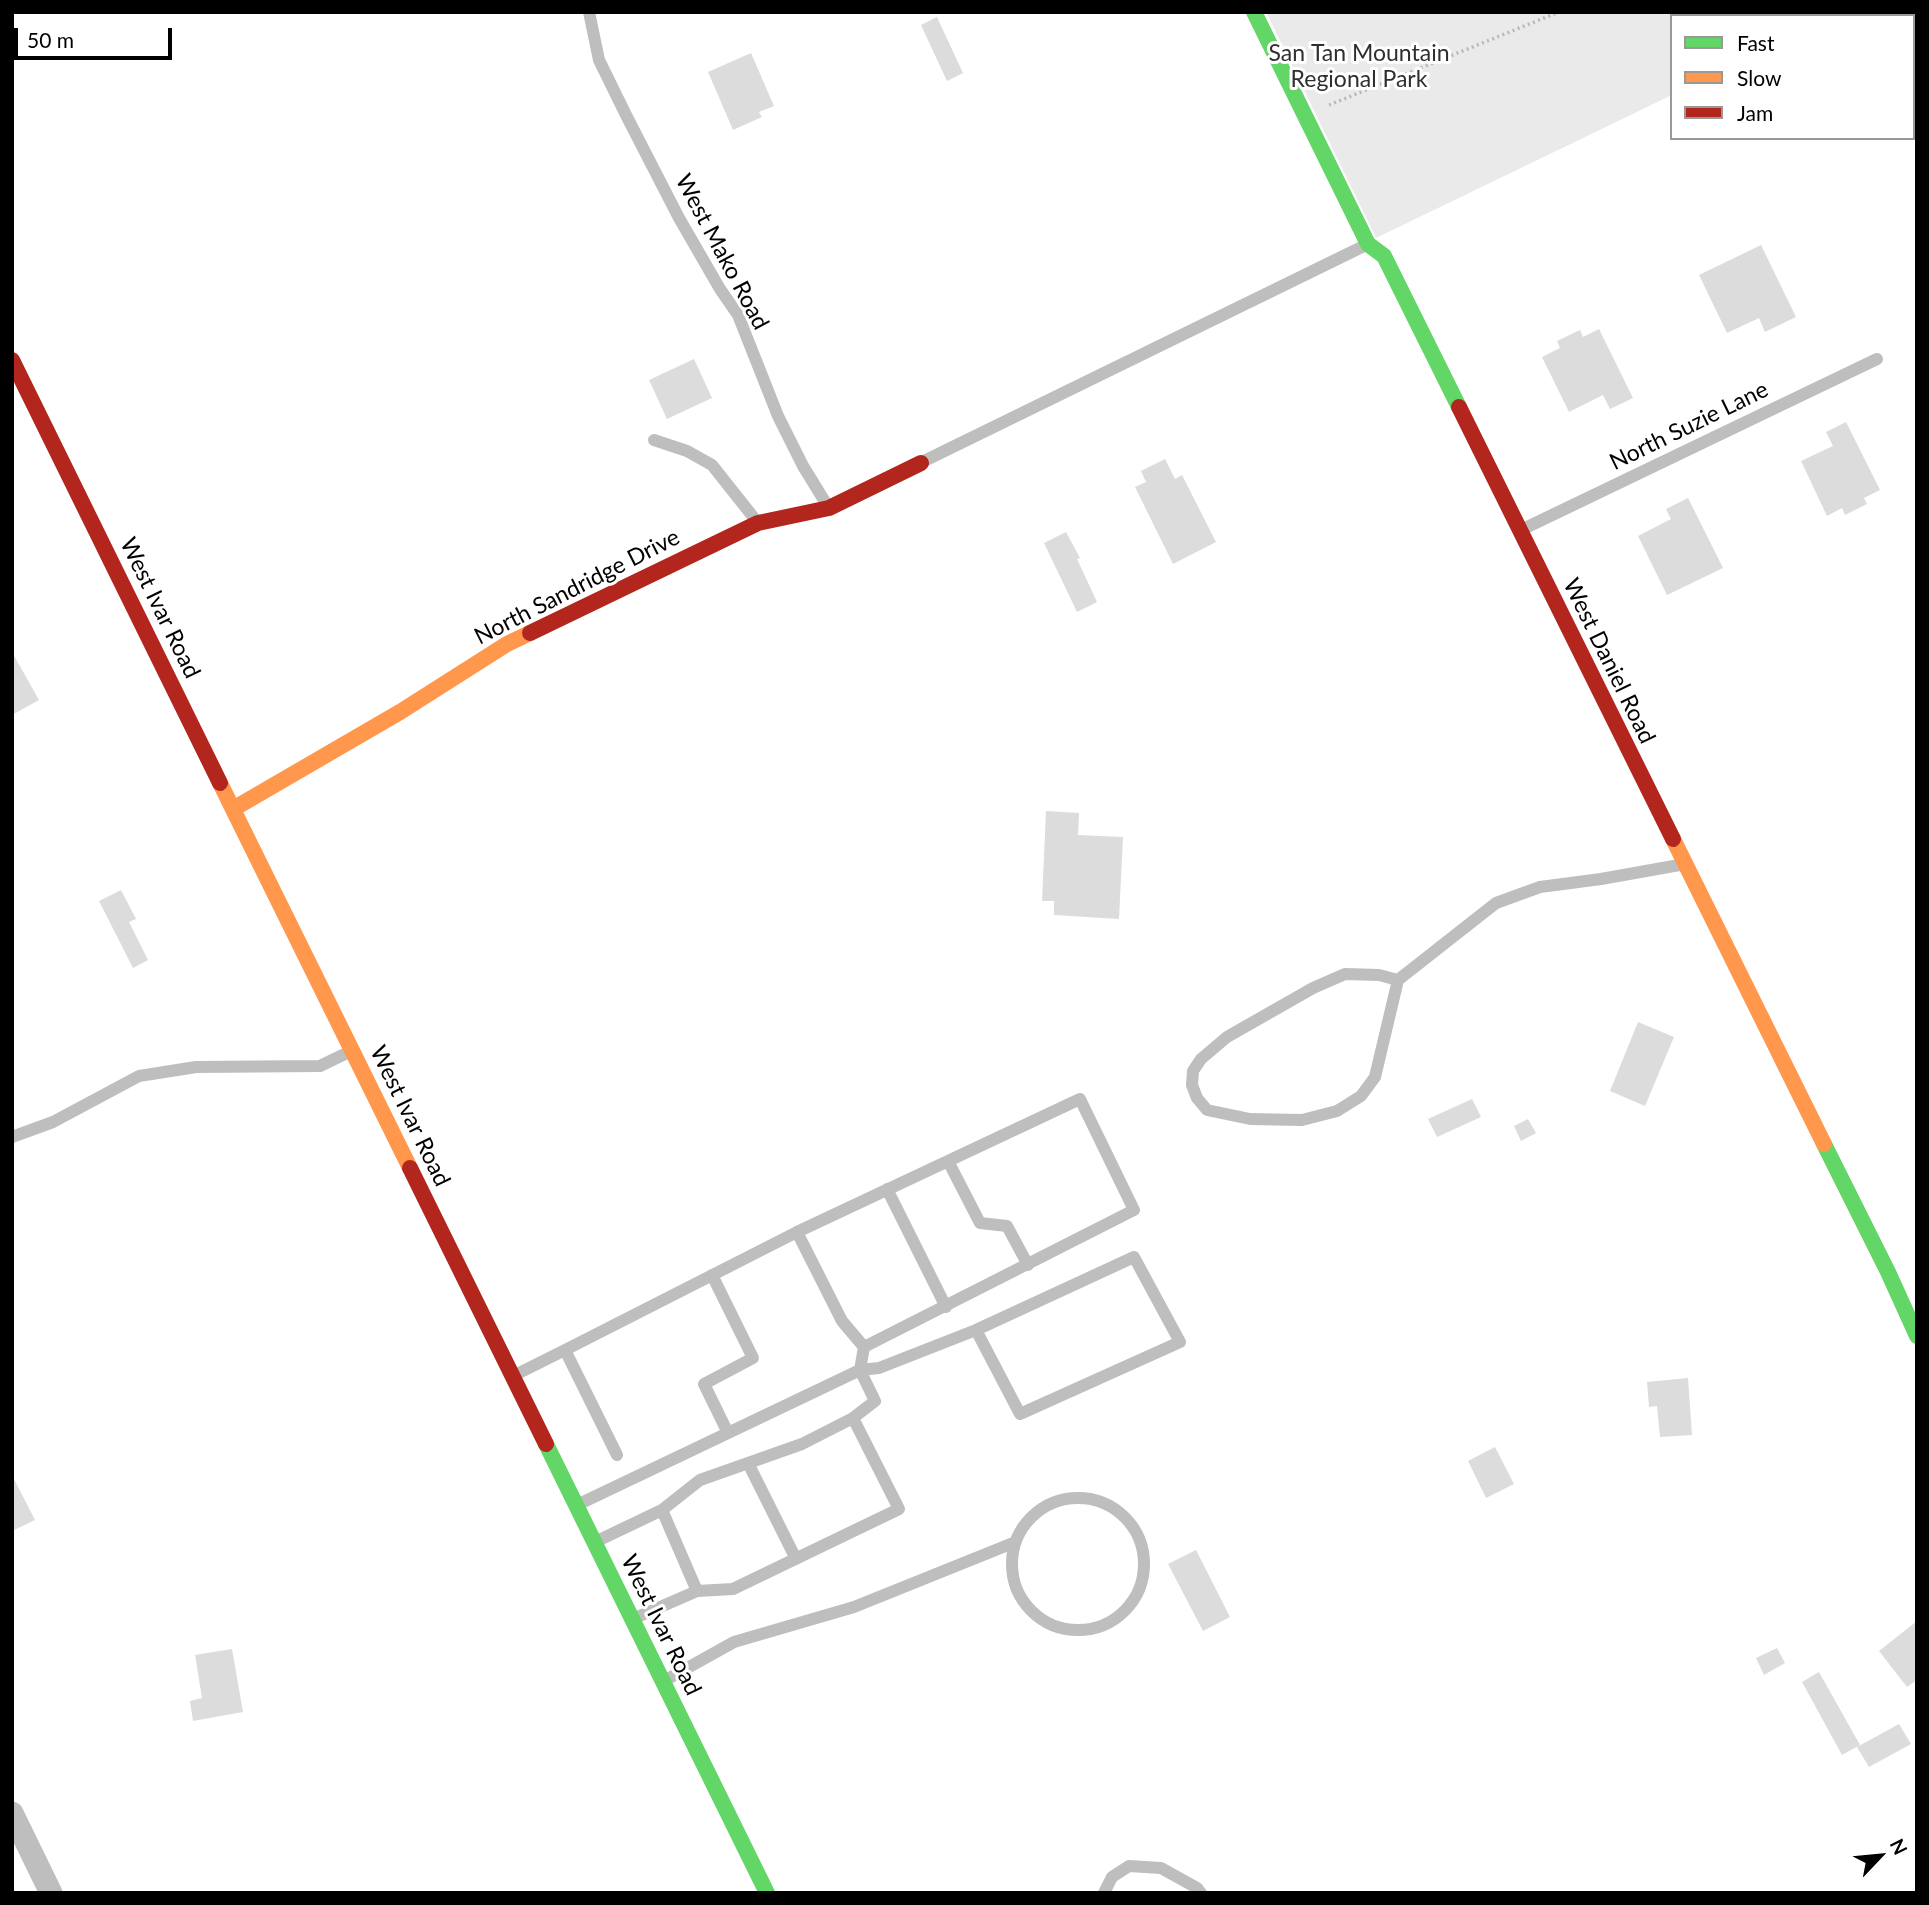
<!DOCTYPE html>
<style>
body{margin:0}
#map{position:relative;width:1929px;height:1905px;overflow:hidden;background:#fff;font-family:Lato,sans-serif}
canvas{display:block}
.frame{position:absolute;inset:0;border:14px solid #000;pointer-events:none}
.legend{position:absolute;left:1670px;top:14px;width:245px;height:126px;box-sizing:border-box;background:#fff;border:2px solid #999;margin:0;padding:9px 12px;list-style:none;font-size:21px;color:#000}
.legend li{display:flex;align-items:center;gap:14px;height:35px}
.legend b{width:35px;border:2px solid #999}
.north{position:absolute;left:1845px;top:1821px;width:70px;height:70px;-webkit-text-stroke:5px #fff;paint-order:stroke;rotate:64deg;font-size:19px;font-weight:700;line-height:28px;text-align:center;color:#000}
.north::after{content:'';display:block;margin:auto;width:24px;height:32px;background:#000;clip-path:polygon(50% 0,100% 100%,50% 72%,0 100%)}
.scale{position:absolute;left:14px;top:28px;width:158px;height:32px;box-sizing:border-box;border:4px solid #000;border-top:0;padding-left:9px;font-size:21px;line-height:24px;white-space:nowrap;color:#000;-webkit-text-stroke:5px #fff;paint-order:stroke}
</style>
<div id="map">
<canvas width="1929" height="1905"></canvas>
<div class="frame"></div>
<ul class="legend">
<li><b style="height:9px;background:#63d668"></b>Fast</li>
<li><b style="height:9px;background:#ff974d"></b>Slow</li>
<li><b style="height:9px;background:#b3261e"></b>Jam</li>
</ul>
<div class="north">N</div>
<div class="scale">50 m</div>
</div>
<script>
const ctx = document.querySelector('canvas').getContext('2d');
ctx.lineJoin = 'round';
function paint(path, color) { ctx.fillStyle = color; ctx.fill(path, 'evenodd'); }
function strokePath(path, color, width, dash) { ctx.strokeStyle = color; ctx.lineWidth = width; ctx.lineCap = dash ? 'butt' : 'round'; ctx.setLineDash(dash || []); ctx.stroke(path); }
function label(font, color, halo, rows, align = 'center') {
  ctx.font = font + ' Lato,sans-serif'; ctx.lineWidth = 6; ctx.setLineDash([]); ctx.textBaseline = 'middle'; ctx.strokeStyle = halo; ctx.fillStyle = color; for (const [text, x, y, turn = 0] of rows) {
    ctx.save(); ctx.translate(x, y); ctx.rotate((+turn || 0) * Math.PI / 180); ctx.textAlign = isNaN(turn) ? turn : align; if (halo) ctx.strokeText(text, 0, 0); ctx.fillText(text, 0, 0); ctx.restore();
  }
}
paint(new Path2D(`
 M1266 12H1844L1837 16H1672V95L1376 238Z`), '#eaeaea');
paint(new Path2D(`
 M937 17 963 73 947 81 921 25Z
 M751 53 774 106 759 112 762 117 733 130 708 72Z
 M1761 245 1796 317 1765 332 1759 318 1727 333 1699 275Z
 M1599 329 1633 398 1610 409 1603 395 1569 412 1542 357 1560 348 1557 341 1580 330 1583 337Z
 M694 359 712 398 667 419 649 380Z
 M1846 422 1880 490 1864 498 1867 504 1845 515 1842 508 1827 516 1801 461 1833 446 1826 432Z
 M1165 459 1175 479 1182 475 1216 542 1173 564 1135 487 1146 482 1141 471Z
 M1688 498 1723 568 1667 595 1638 536 1671 519 1666 509Z
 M1066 532 1080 558 1077 559 1097 602 1077 612 1044 543Z
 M12 652 39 700 12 715Z
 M1046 811 1079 813 1078 835 1123 837 1119 919 1054 915V901H1042Z
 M121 890 136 919 129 922 148 960 133 968 99 901Z
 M1638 1022 1674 1037 1645 1106 1610 1091Z
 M1472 1099 1481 1117 1437 1137 1428 1119Z
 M1528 1119 1536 1133 1521 1141 1514 1126Z
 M1688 1378 1692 1435 1660 1437 1657 1406 1649 1407 1647 1382Z
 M1495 1447 1514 1484 1486 1498 1468 1461Z
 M12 1475 35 1520 12 1531Z
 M1196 1550 1230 1617 1203 1631 1168 1564Z
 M1917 1621V1680L1907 1687 1879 1651Z
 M1777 1648 1785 1663 1764 1675 1756 1658Z
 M232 1649 243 1712 193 1721 190 1701 202 1698 195 1655Z
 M1819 1672 1860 1745 1842 1755 1802 1682Z
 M1899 1724 1911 1744 1869 1767 1857 1747Z`), '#dcdcdc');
strokePath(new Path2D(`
 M1329 105 1559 12`), '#b8b8b8', 3.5, [2, 3.5]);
strokePath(new Path2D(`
 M589 12 599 60 626 115 679 218 720 289 738 315 778 416 803 466 827 505
 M654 440 687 451 712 465 758 523
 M922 462 1368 244
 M1521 530 1877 359
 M1398 980 1379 975 1345 974 1313 988 1227 1037 1201 1059 1193 1071 1192 1085 1197 1098 1207 1110 1250 1119 1302 1120 1337 1111 1361 1096 1375 1077 1398 980 1496 903 1540 887 1601 879 1685 864
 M12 1137 53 1122 139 1076 196 1067 320 1066 351 1051
 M948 1161 980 1223 1007 1226 1028 1265
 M887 1189 946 1307
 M712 1275 753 1358 704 1384 728 1433
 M515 1375 565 1350
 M853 1418 875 1401 860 1370 864 1347 1134 1210 1080 1099 797 1232 842 1321 864 1347
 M617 1455 565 1350 797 1232
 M748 1463 796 1559
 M1012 1564a66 66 0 1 1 132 0a66 66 0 1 1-132 0Z
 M577 1505 860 1370 879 1368 976 1330 1020 1414 1180 1342 1134 1257 976 1330
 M662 1510 700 1480 802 1444 853 1418 899 1509 733 1589 697 1591
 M595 1542 662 1510 697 1591 635 1618
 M664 1681 734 1642 854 1607 1013 1543
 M1104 1893 1112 1877 1129 1866 1161 1868 1197 1888 1201 1893`), '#bebebe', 12);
strokePath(new Path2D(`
 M12 1813 51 1893`), '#bebebe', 23);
strokePath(new Path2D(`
 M1254 12 1368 244 1384 256 1459 407
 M1824 1144 1888 1272 1917 1336
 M546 1444 767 1893`), '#63d668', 16);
strokePath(new Path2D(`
 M220 783 410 1168
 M233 809 400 712 507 644 530 633
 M1673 839 1824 1144`), '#ff974d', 16);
strokePath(new Path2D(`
 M12 360 220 783
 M1459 407 1673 839
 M530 633 758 523 829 508 921 463
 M410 1168 546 1444`), '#b3261e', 16);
label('23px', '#2f2f2f', '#fff', [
 ["San Tan Mountain",1359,54],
 ["Regional Park",1359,80]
]);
label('23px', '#000', '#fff', [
 ["West Mako Road",722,252,62],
 ["North Suzie Lane",1689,426,-26],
 ["North Sandridge Drive",577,587,-27],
 ["West Ivar Road",160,608,64],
 ["West Daniel Road",1609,661,64],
 ["West Ivar Road",410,1116,64],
 ["West Ivar Road",661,1625,64]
]);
</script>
